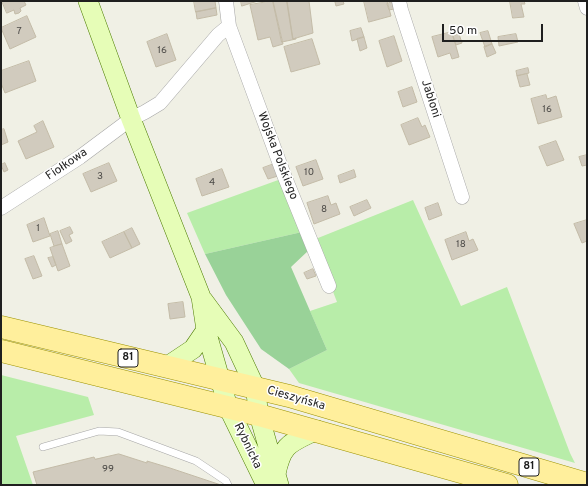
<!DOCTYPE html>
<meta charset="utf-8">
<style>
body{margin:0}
#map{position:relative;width:588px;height:486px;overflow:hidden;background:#f0f0e5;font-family:Overpass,sans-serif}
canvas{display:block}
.frame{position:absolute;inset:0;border:2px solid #1f1f1f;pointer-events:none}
.scale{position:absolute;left:442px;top:24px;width:101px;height:18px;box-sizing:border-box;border:2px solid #1f1f1f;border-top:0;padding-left:5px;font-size:12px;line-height:14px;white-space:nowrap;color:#1f1f1f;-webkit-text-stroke:3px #fff;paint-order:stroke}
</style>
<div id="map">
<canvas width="588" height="486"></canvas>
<div class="frame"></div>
<div class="scale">50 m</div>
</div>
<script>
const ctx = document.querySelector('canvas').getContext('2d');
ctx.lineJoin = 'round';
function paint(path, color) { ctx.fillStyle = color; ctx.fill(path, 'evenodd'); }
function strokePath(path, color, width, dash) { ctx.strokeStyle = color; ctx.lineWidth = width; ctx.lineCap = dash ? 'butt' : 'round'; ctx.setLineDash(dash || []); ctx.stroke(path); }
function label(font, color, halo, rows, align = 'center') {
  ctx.font = font + ' Overpass,sans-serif'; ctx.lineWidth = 3; ctx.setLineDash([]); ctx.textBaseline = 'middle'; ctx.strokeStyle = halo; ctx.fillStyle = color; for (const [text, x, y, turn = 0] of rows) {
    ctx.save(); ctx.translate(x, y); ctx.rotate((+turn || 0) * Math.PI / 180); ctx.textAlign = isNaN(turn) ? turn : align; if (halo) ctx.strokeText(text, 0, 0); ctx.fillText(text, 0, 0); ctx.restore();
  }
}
paint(new Path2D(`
 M281 179 302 232 205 254 187 213Z
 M413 200 461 306 507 287 570 453 575 463 299 383 289 369 327 350 310 311 337 302 313 240Z
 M1 375 88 397 94 415 16 436 33 485H1Z`), '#b8eda9');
paint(new Path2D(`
 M302 232 309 250 291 267 327 350 289 369 261 349 226 295 205 254Z`), '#99d298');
const building = new Path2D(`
 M2 1H24L26 5 20 8 21 11 19 13 15 14 14 10 7 13Z
 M194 1H215L216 8 196 12Z
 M241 1H258L242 6Z
 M273 1 283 44 273 47 270 37 258 40 250 5Z
 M273 1H287L293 39 296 38V39L282 42Z
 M287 1H309L313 33 293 39Z
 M339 1H343L344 4 336 6 335 2Z
 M364 1H387L391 16 369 22Z
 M510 1H524L525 4H521L524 17 513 18Z
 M392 2 394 9 389 10 387 4Z
 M216 8 217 15 197 19 196 12Z
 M27 16 36 37 10 49 1 28Z
 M361 28 364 37 352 41 350 31Z
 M488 31 492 44 485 47 480 33Z
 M452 32 459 57 452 59 450 53 438 57 432 37Z
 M167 34 176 60 156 67 147 42Z
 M459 34 462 43 456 45 453 37Z
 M516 34 518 42 499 46 498 37Z
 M394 36 402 61 387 67 379 41Z
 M364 37 367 48 360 51 357 39Z
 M312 39 320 64 291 72 284 47Z
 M492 44 496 53 487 57 484 47Z
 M29 61 36 81 5 93 1 83V71Z
 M528 68 529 73 517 76 516 71Z
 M527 74 530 85 520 87 517 76Z
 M412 87 417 102 403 107 398 92Z
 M546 95 547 99 556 96 562 117 538 124 531 99Z
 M418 118 422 127 425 125 430 137 409 145 401 125Z
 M43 121 54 147 26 159 18 141 37 132 34 126Z
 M4 129 8 142 1 145V130Z
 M556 141 564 160 547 166 539 147Z
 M587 155V165L582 166 579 157Z
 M316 160 323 179 303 186 296 167Z
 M5 163 8 170 4 172 1 165Z
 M109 163 117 181 91 192 83 174Z
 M274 164 278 176 268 179 263 168Z
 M222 169 229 187 202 196 196 179Z
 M354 170 356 177 340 183 338 176Z
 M328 196 331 205 336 203 340 214 314 224 307 203Z
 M367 200 371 208 354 216 350 207Z
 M438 203 442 215 429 220 425 208Z
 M44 218 50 236 33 242 27 225Z
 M587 220V241L582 243 574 224Z
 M70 227 73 233 69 235 72 241 66 244 60 231Z
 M132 228 140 244 132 248 124 232Z
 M58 231 62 244 54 246 50 234Z
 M124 232 132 248 110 258 102 242Z
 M466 232 469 241 473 239 478 250 452 260 445 240Z
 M62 244 70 266 58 271 50 248Z
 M34 256 42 276 33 279 25 259Z
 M53 257 56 265 52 267 48 258Z
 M313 269 316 276 307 279 304 273Z
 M183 302 185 317 170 319 168 304Z
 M119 454 147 463V461L170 468 221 485H37L33 472 94 457 95 459Z`);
paint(building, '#d1cbbe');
strokePath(building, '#c3bba7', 1);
const lane = new Path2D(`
 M43 447 99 431 118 432 196 461 226 481 228 485`);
const street = new Path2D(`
 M399 1 401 10 462 197
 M585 1 587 8
 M229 26 284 175 329 286
 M1 208 80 157 131 119 145 112 160 103 218 35 229 26 226 1`);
const secondary = new Path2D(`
 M88 1 131 119 201 297 206 330 228 407 266 485
 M203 300 234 342 255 387 259 415 279 485
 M166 367 193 349 206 330
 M276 474C282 443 291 443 317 430`);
const primary = new Path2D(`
 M1 327 289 396 587 484
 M1 351 259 415 507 485`);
strokePath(lane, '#a6a6a6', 8);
strokePath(street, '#a6a6a6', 15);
strokePath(secondary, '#4d7d00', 20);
strokePath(primary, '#9b9200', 23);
strokePath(lane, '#fff', 7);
strokePath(street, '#fff', 14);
strokePath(secondary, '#e6fdb7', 19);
strokePath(primary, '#ffef9c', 22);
label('10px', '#4c4a47', null, [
 ["7",19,32],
 ["16",162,51],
 ["16",547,110],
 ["10",309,173],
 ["3",100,177],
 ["4",212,183],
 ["8",324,210],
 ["1",38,229],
 ["18",461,245],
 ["99",108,470]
]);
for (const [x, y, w] of [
 [128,358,20],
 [529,467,20]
]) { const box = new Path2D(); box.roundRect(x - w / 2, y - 9, w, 18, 3); ctx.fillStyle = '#fff'; ctx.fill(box); strokePath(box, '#1f1f1f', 1); }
label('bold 11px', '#1f1f1f', null, [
 ["81",128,358],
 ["81",529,467]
]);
label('12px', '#1f1f1f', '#fff', [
 ["Jabłoni",430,99,72],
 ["Wojska Polskiego",277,156,69],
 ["Fiołkowa",67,165,-34],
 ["Cieszyńska",296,399,16],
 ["Rybnicka",247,446,64]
]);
</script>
